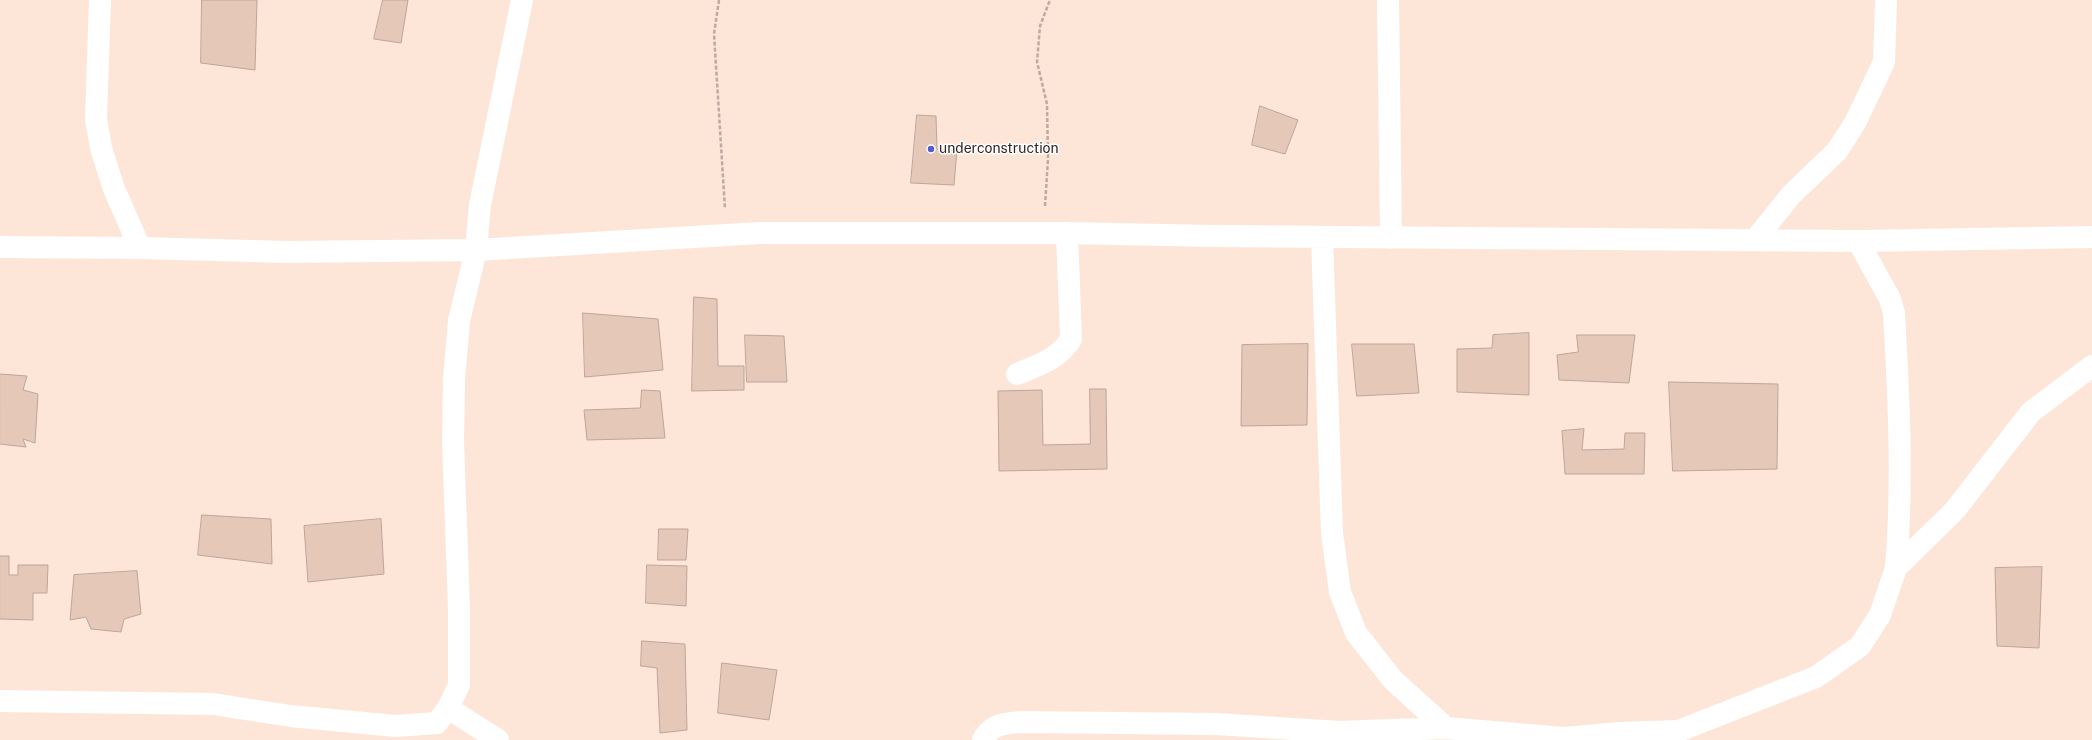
<!DOCTYPE html>
<style>
body{margin:0}
canvas{display:block;background:#fde5d8}
</style>
<canvas width="2092" height="740"></canvas>
<script>
const ctx = document.querySelector('canvas').getContext('2d');
ctx.lineJoin = 'round';
function paint(path, color) { ctx.fillStyle = color; ctx.fill(path, 'evenodd'); }
function strokePath(path, color, width, dash) { ctx.strokeStyle = color; ctx.lineWidth = width; ctx.lineCap = dash ? 'butt' : 'round'; ctx.setLineDash(dash || []); ctx.stroke(path); }
function label(font, color, halo, rows, align = 'center') {
  ctx.font = font + ' "Public Sans",sans-serif'; ctx.lineWidth = 3; ctx.setLineDash([]); ctx.textBaseline = 'middle'; ctx.strokeStyle = halo; ctx.fillStyle = color; for (const [text, x, y, turn = 0] of rows) {
    ctx.save(); ctx.translate(x, y); ctx.rotate((+turn || 0) * Math.PI / 180); ctx.textAlign = isNaN(turn) ? turn : align; if (halo) ctx.strokeText(text, 0, 0); ctx.fillText(text, 0, 0); ctx.restore();
  }
}
const building = new Path2D(`
 M202 0H257L255 70 201 63Z
 M383 0H408L401 43 374 39Z
 M1260 106 1298 120 1285 154 1252 145Z
 M917 115 936 116 937 149 957 150 954 185 911 183Z
 M694 297 717 299 718 366H744V390L692 391Z
 M583 313 658 319 663 370 585 377Z
 M1529 333V395L1457 392V349L1492 348 1493 335Z
 M745 335 784 336 787 382H747Z
 M1577 335H1635L1629 383 1559 380 1557 355 1578 352Z
 M1308 344 1307 425 1241 426 1242 345Z
 M1352 344H1414L1419 393 1357 396Z
 M0 374 27 376 23 390 38 394 35 443 23 439 26 447 0 444Z
 M1669 382 1778 384 1777 469 1673 471Z
 M1090 389H1106L1107 469 999 471 998 391 1042 390 1043 445 1090 444Z
 M642 390 660 391 665 438 587 440 584 410 640 408Z
 M1584 429 1582 450 1624 449 1625 433H1645L1644 474H1565L1562 431Z
 M202 515 271 519 272 564 198 555Z
 M381 519 384 574 308 582 304 526Z
 M659 529H688L686 560H658Z
 M0 556H9V575H18V565H48L47 593H33V620L0 619Z
 M647 565 687 566 686 606 646 603Z
 M2042 567 2039 648 1997 646 1995 568Z
 M137 571 141 614 124 619 121 632 91 629 86 617 70 620 74 575Z
 M642 641 685 644 687 730 660 733 657 668 641 666Z
 M722 663 777 670 769 720 718 713Z`);
paint(building, '#e6c8b9');
strokePath(building, '#bca59a', 1);
strokePath(new Path2D(`
 M719 0 714 34 725 209
 M1045 206 1048 159 1047 104 1037 62 1040 26 1050 0`), '#beaaa0', 2.5, [4, 2]);
strokePath(new Path2D(`
 M100 0 96 119 101 148 114 189 140 248
 M1388 0 1391 238
 M1322 237 1332 533 1340 592 1356 633 1393 680 1446 728
 M1755 240 1791 195 1837 151 1855 123 1884 62 1886 0
 M1858 241 1890 299 1894 313C1899 399 1903 483 1896 568
 M0 247 140 248 288 252 476 250 760 233H1067L1212 236 1858 241 2092 237
 M1017 374C1038 365 1059 359 1071 339L1067 233
 M0 701 213 704 290 716 396 726 437 723 448 708 459 685V609L453 441 454 379 459 321 476 250 480 205 522 0
 M448 708 498 740
 M983 740C992 723 1004 724 1021 722L1216 724 1340 732 1446 728 1564 738 1620 733 1679 731
 M1669 740 1681 730 1816 677 1860 646 1880 615 1896 568 1955 510 2031 412 2092 366`), '#fff', 22);
for (const [x, y, r, color] of [
 [931,149,4,"#535cd2"]
]) { const dot = new Path2D(); dot.arc(x, y, r, 0, 2 * Math.PI); ctx.fillStyle = color; ctx.fill(dot); strokePath(dot, '#fff', 1.5); }
label('14px', '#2e2621', '#fff', [
 ["underconstruction",939,149]
], 'left');
</script>
